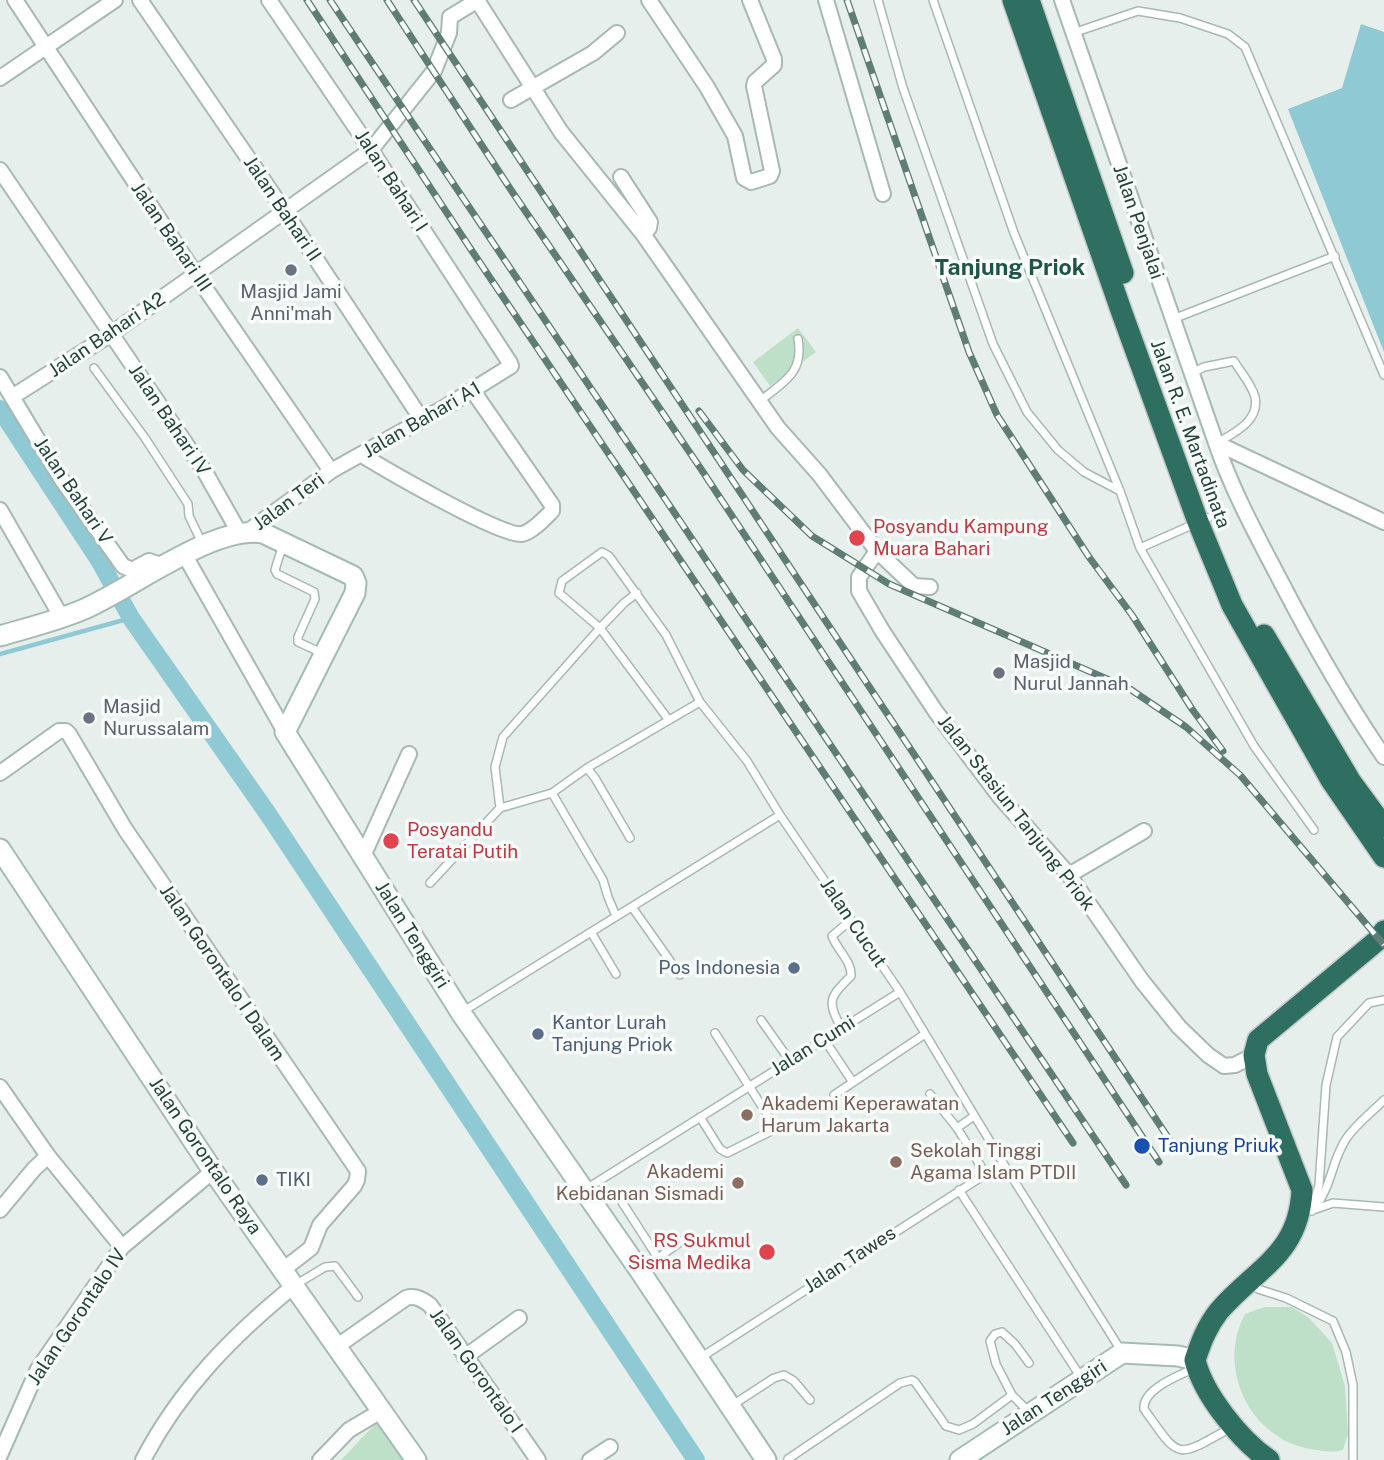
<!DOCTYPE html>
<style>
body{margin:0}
canvas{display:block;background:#e6efeb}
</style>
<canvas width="1384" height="1460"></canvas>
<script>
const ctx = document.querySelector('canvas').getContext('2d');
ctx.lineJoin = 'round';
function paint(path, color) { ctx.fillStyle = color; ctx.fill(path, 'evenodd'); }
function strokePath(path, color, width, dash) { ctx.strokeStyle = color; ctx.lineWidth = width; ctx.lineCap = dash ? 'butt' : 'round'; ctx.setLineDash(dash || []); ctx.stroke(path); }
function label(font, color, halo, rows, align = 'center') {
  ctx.font = font + ' "Public Sans",sans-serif'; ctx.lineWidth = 7; ctx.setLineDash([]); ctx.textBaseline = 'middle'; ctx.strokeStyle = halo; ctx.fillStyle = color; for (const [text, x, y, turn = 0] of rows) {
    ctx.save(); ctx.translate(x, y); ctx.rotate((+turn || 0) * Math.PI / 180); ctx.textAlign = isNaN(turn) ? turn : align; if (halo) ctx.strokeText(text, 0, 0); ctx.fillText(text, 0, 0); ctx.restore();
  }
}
paint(new Path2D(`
 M798 328 816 352 770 386 753 362Z
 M1264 1307H1292L1309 1318 1332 1343 1345 1386 1348 1434 1343 1450C1331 1453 1323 1451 1311 1449 1250 1439 1216 1368 1245 1314Z
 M377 1422 404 1460H341Z`), '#bfe0c8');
paint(new Path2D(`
 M1361 24 1384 32V352L1288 109 1342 88Z`), '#8ec9d4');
strokePath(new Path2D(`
 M0 654 131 618`), '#8ec9d4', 4.5);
strokePath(new Path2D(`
 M0 409 99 560 131 618 268 814 696 1460`), '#8ec9d4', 18);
const lane = new Path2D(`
 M878 0 903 88 993 344 1027 412 1058 450 1084 472 1120 491
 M933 0 1014 233 1120 491 1140 548 1254 746 1314 830
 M1073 33 1138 11 1180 18 1228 34 1245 47 1384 375
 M1173 319 1335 256
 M94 368 145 438 188 504 189 516 203 545
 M1192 373 1204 367 1234 361C1240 371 1252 385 1255 397 1260 421 1234 433 1217 443
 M760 401C783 382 804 374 798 339
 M283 544 275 570 277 574 314 592 315 599 298 637V642L322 653
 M1140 548 1210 517
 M668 719 600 628 559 593 562 581 602 552 609 556 666 635 700 702 747 761 780 815 900 992 1003 1163 1122 1352
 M587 768 595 778 630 838
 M500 808 552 793
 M430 883 500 808 495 767 503 737 600 628 624 603 637 593
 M632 907 680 975
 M616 916 608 897 603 880 552 793 587 768 700 702
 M591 932 616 974
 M462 1012 780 815
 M761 1020 790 1061
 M841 1028C827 1000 829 998 851 976 852 961 837 950 832 936L851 920
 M824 1039 852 1081
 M930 1094 957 1128 985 1173
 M834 1095 925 1034
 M700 1117 720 1149 727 1153 771 1131 772 1122 715 1033
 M957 1128 974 1116
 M586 1189 900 992
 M959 1190 1082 1379
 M620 1199 658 1258
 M1314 1209C1333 1184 1331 1162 1346 1139 1355 1125 1372 1112 1384 1100
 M1316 1209 1333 1203 1384 1207
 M1312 1211 1319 1185 1326 1085 1337 1037 1369 1003 1384 1000
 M641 1270 689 1236
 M1250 1282 1258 1289 1286 1298 1333 1321 1346 1352 1353 1385V1460
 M295 1285 325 1267 335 1266 358 1297
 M700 1358 1003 1163
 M1195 1368C1180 1375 1142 1389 1144 1409 1180 1459 1174 1460 1230 1428
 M1012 1395 1029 1412
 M731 1406 774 1378 784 1375 794 1381 810 1400
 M788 1459 900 1383 912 1380 915 1382 946 1426 959 1430 973 1424 1012 1395 996 1364 990 1341 995 1334 1002 1332 1015 1344 1029 1363`);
const street = new Path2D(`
 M15 0 196 275 331 471
 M140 0 285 212 422 420
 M269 0 371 150 510 363
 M477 0 561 132 643 234 778 428 819 474 877 551 914 586 930 587
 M649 0 707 87 735 136 744 178 751 182 770 176 772 171 754 86 755 82 774 65V59L750 0
 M826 0 883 194
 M1062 0 1216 443 1384 522
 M0 78 115 0
 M511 100 593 53 617 33
 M0 170 205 472 240 534
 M621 177 650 222 649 228 643 234
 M0 377 62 480 123 566 132 570 149 561 164 566
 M12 397 111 334 371 150 434 71 449 33 450 17 478 0
 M1216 443C1232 490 1256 534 1279 578 1311 640 1345 700 1384 757
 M362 455C383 468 503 538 522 534 532 532 545 518 552 511V505L473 391
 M0 510 62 618
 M247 532 331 471 447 406 511 366
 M877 551 859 577V591L883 632 936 712 1000 797 1069 875 1142 981 1179 1027 1208 1055 1224 1066 1235 1065 1254 1055
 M184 554 285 732
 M0 773 59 731H66L69 734 125 829 358 1171 357 1180 354 1186 320 1225 311 1248 284 1269
 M363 856 409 754
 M1069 875 1144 831
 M0 1087 48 1156 122 1247
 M0 1210 34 1169 48 1156
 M336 1347 406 1298C416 1295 423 1300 430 1305L538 1460
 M465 1357 519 1318
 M0 1455 38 1369 122 1247 213 1171
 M143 1460C180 1389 233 1335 295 1285
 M320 1460 349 1430 381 1411
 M590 1460 610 1447`);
const secondary = new Path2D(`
 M0 636C27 628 56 621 82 610 130 590 212 525 263 533L353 576 356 583 355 593 285 732 461 1013 640 1271 766 1460
 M0 849 213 1171 416 1460
 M960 1460 1122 1353 1178 1356 1195 1360`);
const highway = new Path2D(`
 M1013 0 1122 313 1198 522 1232 605 1331 780 1384 857
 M1029 0 1123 273
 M1264 635 1351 782 1384 827
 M1269 1460C1240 1440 1203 1394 1195 1360 1201 1342 1207 1326 1219 1311 1256 1268 1299 1255 1302 1190L1257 1074 1254 1055 1258 1040 1379 939 1384 931`);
strokePath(lane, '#a8b8b2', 10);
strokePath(street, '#a8b8b2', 18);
strokePath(secondary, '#a4bbb3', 23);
strokePath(highway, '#c2cac8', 24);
strokePath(lane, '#fff', 7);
strokePath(street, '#fff', 14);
strokePath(secondary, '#fff', 19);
strokePath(highway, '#2f6f62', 21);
const rail = new Path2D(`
 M307 0 470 248 1073 1143
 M330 0 1126 1185
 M387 0 511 190 701 469 1159 1162
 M414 0 1177 1151
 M847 0 969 352 997 415 1089 557 1132 615 1192 709 1223 751
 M699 411 743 470 812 536 889 584 1130 689 1186 727 1240 775 1384 945`);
strokePath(rail, '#5f7d75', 7);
strokePath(rail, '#f7fbf9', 4.5, [13]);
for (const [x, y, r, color] of [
 [291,270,7,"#6b7280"],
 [857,538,9,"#e0444e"],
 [999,673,7,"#6b7280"],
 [89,718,7,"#6b7280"],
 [391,841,9,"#e0444e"],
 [794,968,7,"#5c6f8a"],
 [538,1034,7,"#5c6f8a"],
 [747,1115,7,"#8d6e63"],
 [1142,1146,9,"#1a4fb4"],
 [896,1162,7,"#8d6e63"],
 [262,1180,7,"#5c6f8a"],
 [738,1183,7,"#8d6e63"],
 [767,1252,9,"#e0444e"]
]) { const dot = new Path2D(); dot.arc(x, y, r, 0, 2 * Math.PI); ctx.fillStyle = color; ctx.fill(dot); strokePath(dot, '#f7fbf9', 2.5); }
label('19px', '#24423a', '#f7fbf9', [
 ["Jalan Bahari I",391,181,57],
 ["Jalan Bahari II",282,209,56],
 ["Jalan Penjalai",1138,222,71],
 ["Jalan Bahari III",171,237,56],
 ["Jalan Bahari A2",107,335,-34],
 ["Jalan Bahari IV",169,420,56],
 ["Jalan Bahari A1",422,420,-30],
 ["Jalan R. E. Martadinata",1190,434,70],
 ["Jalan Bahari V",73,491,56],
 ["Jalan Teri",289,502,-36],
 ["Jalan Stasiun Tanjung Priok",1016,813,52],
 ["Jalan Cucut",853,923,56],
 ["Jalan Tenggiri",412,935,58],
 ["Jalan Gorontalo I Dalam",222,973,56],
 ["Jalan Cumi",813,1046,-32],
 ["Jalan Gorontalo Raya",205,1156,56],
 ["Jalan Tawes",850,1260,-33],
 ["Jalan Gorontalo IV",77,1317,-56],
 ["Jalan Gorontalo I",476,1371,55],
 ["Jalan Tenggiri",1054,1398,-33]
]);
label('19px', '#5b616d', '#f7fbf9', [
 ["Masjid Jami",291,292,"center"],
 ["Anni'mah",291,314,"center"],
 ["Masjid",1013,662],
 ["Nurul Jannah",1013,684],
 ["Masjid",103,707],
 ["Nurussalam",103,729]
], 'left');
label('19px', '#be3a42', '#f7fbf9', [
 ["Posyandu Kampung",873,527],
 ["Muara Bahari",873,549],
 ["Posyandu",407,830],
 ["Teratai Putih",407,852],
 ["RS Sukmul",751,1241,"right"],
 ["Sisma Medika",751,1263,"right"]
], 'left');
label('19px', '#4e5e75', '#f7fbf9', [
 ["Pos Indonesia",780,968,"right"],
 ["Kantor Lurah",552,1023],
 ["Tanjung Priok",552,1045],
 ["TIKI",276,1180]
], 'left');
label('19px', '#785e54', '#f7fbf9', [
 ["Akademi Keperawatan",761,1104],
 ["Harum Jakarta",761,1126],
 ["Sekolah Tinggi",910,1151],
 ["Agama Islam PTDII",910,1173],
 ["Akademi",724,1172,"right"],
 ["Kebidanan Sismadi",724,1194,"right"]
], 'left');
label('19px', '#164399', '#f7fbf9', [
 ["Tanjung Priuk",1158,1146]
], 'left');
label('bold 23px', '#1f5548', '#f7fbf9', [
 ["Tanjung Priok",1010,268]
]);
</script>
